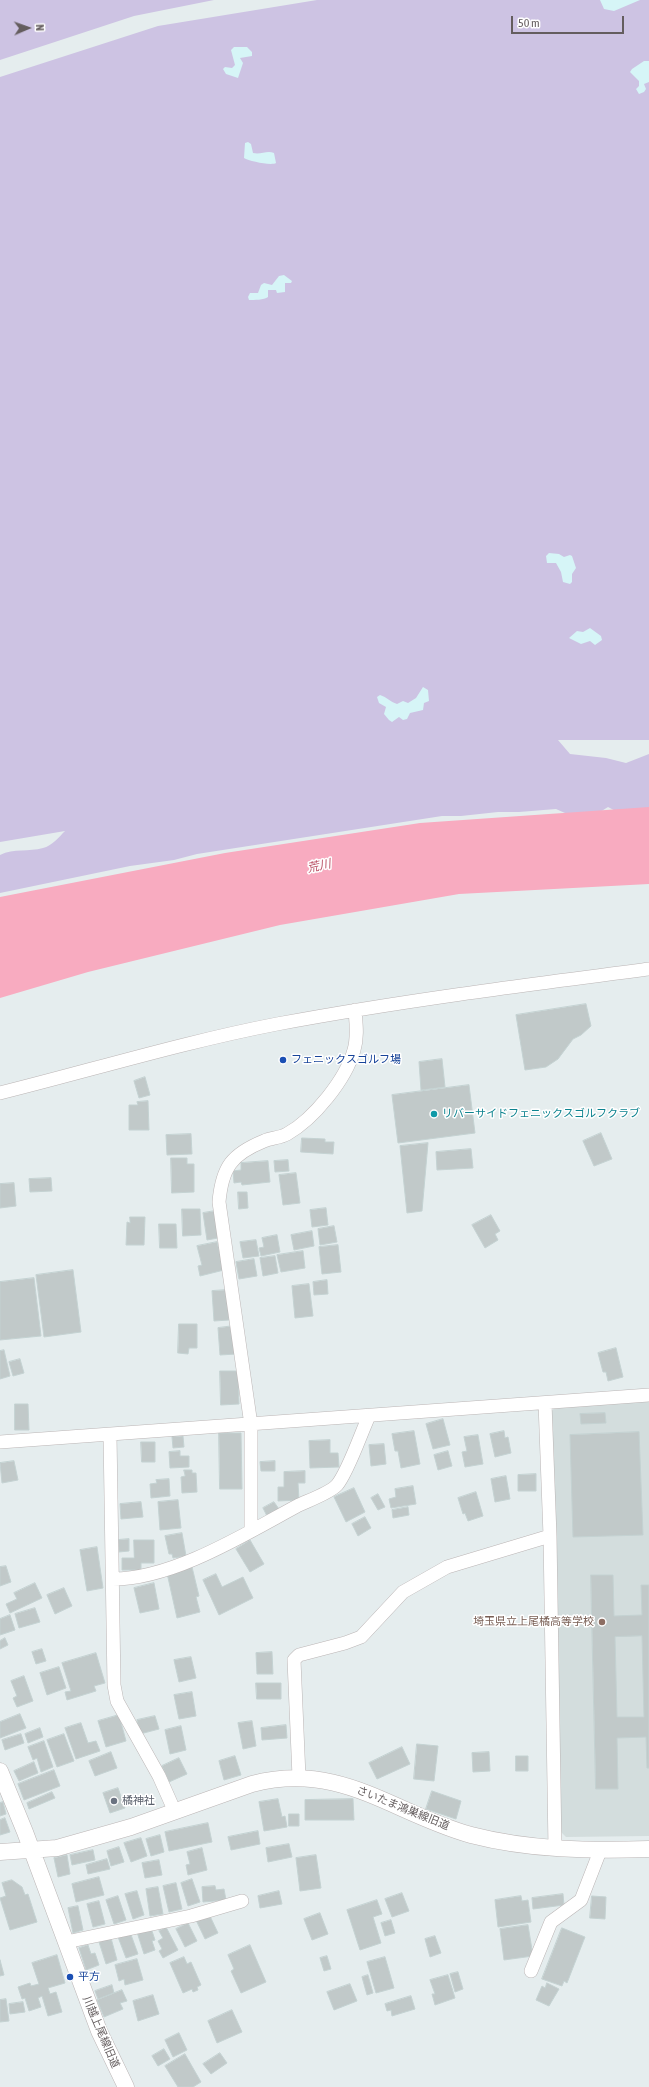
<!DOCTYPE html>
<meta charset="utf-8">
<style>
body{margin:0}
#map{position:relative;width:649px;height:2087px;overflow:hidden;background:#e5edee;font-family:"Asap Condensed",sans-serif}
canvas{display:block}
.north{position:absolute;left:8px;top:8px;width:40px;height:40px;-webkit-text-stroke:3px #fff;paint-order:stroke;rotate:88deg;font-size:11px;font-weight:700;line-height:16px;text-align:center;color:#645d5e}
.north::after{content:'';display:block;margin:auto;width:14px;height:18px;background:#645d5e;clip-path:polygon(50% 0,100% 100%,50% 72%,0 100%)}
.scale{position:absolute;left:511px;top:16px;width:113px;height:18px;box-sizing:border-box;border:2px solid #645d5e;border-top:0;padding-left:5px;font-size:12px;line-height:14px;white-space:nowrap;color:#645d5e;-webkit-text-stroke:3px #fff;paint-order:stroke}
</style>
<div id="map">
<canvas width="649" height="2087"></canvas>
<div class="north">N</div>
<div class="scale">50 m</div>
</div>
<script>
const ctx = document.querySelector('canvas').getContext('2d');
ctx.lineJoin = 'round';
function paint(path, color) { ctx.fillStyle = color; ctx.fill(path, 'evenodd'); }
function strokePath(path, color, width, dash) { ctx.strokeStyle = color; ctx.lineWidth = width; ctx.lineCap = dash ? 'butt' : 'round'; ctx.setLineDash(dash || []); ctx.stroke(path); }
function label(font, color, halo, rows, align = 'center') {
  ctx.font = font + ' "Asap Condensed","Noto Sans JP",sans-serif'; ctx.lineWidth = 3; ctx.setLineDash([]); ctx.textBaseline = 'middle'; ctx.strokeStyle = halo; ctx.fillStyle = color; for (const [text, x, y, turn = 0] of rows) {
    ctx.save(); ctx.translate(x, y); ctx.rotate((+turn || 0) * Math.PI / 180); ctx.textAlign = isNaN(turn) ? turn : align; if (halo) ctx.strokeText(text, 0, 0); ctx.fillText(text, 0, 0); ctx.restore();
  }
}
paint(new Path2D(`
 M649 1401V1836L566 1837 561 1832 551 1412 555 1407Z`), '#d3dddd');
paint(new Path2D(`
 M0 0H214L134 16 0 60Z
 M317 0H649V740H558L570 754 606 758 626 763 649 754V815H623L608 807 592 817H574L556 809 519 812H498L461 816H442L197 854 174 860 130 866 0 893V855C14 848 29 852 43 848 52 846 59 837 65 831L0 842V77L158 26Z`), '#cdc3e3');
paint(new Path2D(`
 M600 0H640L614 11 604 9Z
 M234 47H247L252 52V56L240 58 243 63 238 78 226 74 223 69 225 67 232 68 235 65 231 50Z
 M644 61H649V82L644 84 646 89 644 92 639 94 636 89 639 86V81L630 72 632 69Z
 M248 142 251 144 253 153C261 155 267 150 274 153L276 163C271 166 249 161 244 158L245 143Z
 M284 275 292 281 291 283H285V292L277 293 276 290H268V297C264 300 254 300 249 300L248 297 250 293H258L261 285 264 283 272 285 279 276Z
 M549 553 559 554 564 557 570 555 572 556 576 568 572 574V582L570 584 563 582 561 572 556 563H547L546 556Z
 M590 628 601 636 602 640 595 645 590 641 581 644 569 638 577 631 583 632Z
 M423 687 428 690 429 701 424 703 423 710 410 713 407 719 403 720 399 717 392 722 389 720 384 714 386 707 379 703 377 697 380 695C387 697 390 702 397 704L403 701 408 703 416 698Z`), '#d6f5f7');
paint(new Path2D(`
 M649 807V884L459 894 280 925 88 972 0 998V897L225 853 420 823Z`), '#f8abc0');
const building = new Path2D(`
 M586 1004 591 1026 581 1035 573 1039 558 1059 546 1067 525 1070 516 1015Z
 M442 1059 445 1087 421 1090 419 1062Z
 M145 1077 150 1095 139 1098 134 1081Z
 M469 1085 475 1133 398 1143 392 1095Z
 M148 1101 149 1130H129V1105H138L137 1102Z
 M601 1133 612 1159 594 1166 583 1141Z
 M191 1134 192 1154 167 1155 166 1135Z
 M302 1138 325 1139V1142H334L333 1154 301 1152Z
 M428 1143 422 1211 407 1213 400 1146Z
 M471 1149 473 1168 437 1170 436 1152Z
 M171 1158H187V1164H194V1192L172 1193Z
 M288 1160 289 1171 275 1172 274 1161Z
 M268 1161 270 1182 242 1185 241 1182 234 1183 233 1171 241 1170V1163Z
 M296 1173 300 1203 283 1205 279 1175Z
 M51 1178 52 1191 30 1192 29 1179Z
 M14 1183 16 1206 0 1208V1184Z
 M238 1192H247L248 1208 239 1209Z
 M326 1208 328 1225 312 1227 310 1210Z
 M182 1209H200L201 1235 183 1236Z
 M215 1211 218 1238 207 1240 203 1213Z
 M491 1215 500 1231 495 1234 498 1240 485 1248 472 1225Z
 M130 1217H145L144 1245H126L127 1222 130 1223Z
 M159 1224H176L177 1248H160Z
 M334 1226 337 1242 320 1245 318 1229Z
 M312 1231 314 1246 294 1250 291 1235Z
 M277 1235 280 1252 261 1256 259 1248 264 1247 262 1238Z
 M256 1240 259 1256 243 1258 240 1242Z
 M217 1242 224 1270 200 1276 198 1266 202 1265 197 1246Z
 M338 1245 341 1272 322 1274 319 1247Z
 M303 1251 305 1268 281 1272 277 1255Z
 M275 1256 278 1273 263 1276 260 1258Z
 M254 1259 257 1276 239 1279 236 1262Z
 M73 1270 81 1332 44 1337 36 1275Z
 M34 1278 41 1336 0 1340V1282Z
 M327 1280 328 1294 314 1295 313 1282Z
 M309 1284 313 1316 295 1318 292 1286Z
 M227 1290 229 1320 214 1321 212 1291Z
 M179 1324H197V1348H189L188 1354 178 1353Z
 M234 1326 236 1354 220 1355 218 1328Z
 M616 1348 623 1377 608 1381 606 1372H603L598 1353Z
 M4 1350 10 1376 0 1379V1351Z
 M20 1359 24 1373 13 1376 9 1362Z
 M220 1371H238L239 1404 221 1405Z
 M15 1404H28L29 1430H15Z
 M605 1413 606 1423 581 1424 580 1414Z
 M443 1419 450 1445 433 1449 426 1424Z
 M414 1431 420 1464 401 1468 398 1451H395L392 1434Z
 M504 1431 505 1438 508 1437 511 1453 495 1457 490 1434Z
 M639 1432 643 1535 573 1537 570 1435Z
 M219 1433H241L242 1489H220Z
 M478 1435 483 1464 465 1467 462 1452 467 1451 464 1437Z
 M183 1436 184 1447 173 1448 172 1437Z
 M330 1440V1453H338L339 1467 310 1468 309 1441Z
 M141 1442H155V1462H142Z
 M384 1444 386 1464 371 1466 369 1445Z
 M180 1451V1456H189V1467L170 1468 169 1452Z
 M448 1451 452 1466 438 1470 434 1455Z
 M14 1461 18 1480 2 1483 0 1463Z
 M275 1461V1471H261L260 1462Z
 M184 1470H192V1473H196L197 1492 182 1493 181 1477 185 1476Z
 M305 1471V1483H298L299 1500 278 1501V1487H284V1472Z
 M536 1474V1491H518V1475Z
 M506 1476 510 1499 495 1502 491 1479Z
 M169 1479 170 1496 151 1498 150 1484 157 1483 156 1480Z
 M413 1486 416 1504 391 1508 389 1499 396 1497 395 1489Z
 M354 1488 365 1512 346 1522 334 1497Z
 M476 1492 483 1516 468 1521 465 1513 463 1514 458 1498Z
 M378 1494 385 1507 378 1510 371 1498Z
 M178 1500 181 1528 160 1530 158 1502Z
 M141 1502 143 1517 121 1519 120 1504Z
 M274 1502 279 1509 267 1516 263 1508Z
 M408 1507 409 1515 393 1518 392 1510Z
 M365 1517 371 1528 358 1536 352 1524Z
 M182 1533 186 1556 173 1558 172 1554H169L165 1536Z
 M129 1539V1551L119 1552 118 1540Z
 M134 1540H154V1563H141V1570H122V1558H134Z
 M250 1540 264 1564 250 1572 236 1549Z
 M97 1547 103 1588 87 1591 80 1550Z
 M6 1566 11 1582 0 1586V1567Z
 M192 1567 199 1596 196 1597 200 1612 177 1618 167 1573Z
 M216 1574 222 1587 243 1577 253 1598 219 1615 203 1580Z
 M591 1575H613L614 1616 642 1615 641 1585H649V1768H647L646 1737 617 1738 618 1789H596ZM642 1636 644 1717H617L615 1637Z
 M35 1583 42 1598 10 1613 6 1604 17 1599 14 1593Z
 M154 1583 159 1609 140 1613 134 1588Z
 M64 1588 72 1606 55 1614 47 1595Z
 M35 1608 40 1622 19 1628 15 1614Z
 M10 1615 15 1630 0 1635V1619Z
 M5 1638 8 1645 0 1649V1641Z
 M42 1649 46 1661 36 1664 32 1652Z
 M272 1652 273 1674H257L256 1653Z
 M96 1653 105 1683 94 1686 96 1691 67 1700 65 1692 71 1691 62 1663Z
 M191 1657 196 1678 179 1682 174 1660Z
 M59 1667 66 1688 47 1695 40 1673Z
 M24 1676 33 1701 17 1707 13 1698 17 1696 11 1681Z
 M256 1683H281V1699H257Z
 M192 1692 196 1716 179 1719 174 1695Z
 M20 1714 26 1728 0 1738V1722Z
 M119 1715 126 1741 106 1747 98 1721Z
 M155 1716 159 1729 140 1734 137 1720Z
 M252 1721 256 1746 243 1749 238 1723Z
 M81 1723 88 1743 96 1741 100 1751 76 1759 65 1728Z
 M286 1725 287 1738 262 1740 261 1728Z
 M181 1726 186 1750 170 1754 165 1730Z
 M40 1728 43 1737 28 1743 25 1734Z
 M21 1734 24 1743 5 1750 2 1740Z
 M64 1734 74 1761 57 1767 47 1740Z
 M44 1741 53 1767 41 1772 37 1758 33 1760 28 1747Z
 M417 1744 438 1746 434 1781 414 1779Z
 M402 1747 410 1764 377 1779 369 1763Z
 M111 1752 117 1768 95 1776 89 1761Z
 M489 1752 490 1771 473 1772 472 1753Z
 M235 1756 241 1775 224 1780 219 1761Z
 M516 1756H528V1771H516Z
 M179 1758 187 1774 169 1782 162 1766Z
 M34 1762 38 1773 19 1781 14 1771Z
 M54 1770 60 1786 24 1800 18 1784Z
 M118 1788 125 1808 110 1813 103 1793Z
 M432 1791 461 1801 456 1819 426 1809Z
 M52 1792 55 1798 29 1809 27 1803Z
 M278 1799 282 1817 285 1816 287 1827 264 1831 259 1802Z
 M353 1799 354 1820H305V1800Z
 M3 1802 6 1814 0 1816V1803Z
 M289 1814H299V1826H289Z
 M5 1818 10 1832 0 1835V1820Z
 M208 1823 212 1842 169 1851 165 1832Z
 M258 1831 260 1844 231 1850 228 1837Z
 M160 1835 164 1852 151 1856 146 1839Z
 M141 1838 147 1856 131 1862 124 1843Z
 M289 1844 292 1857 268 1862 266 1848Z
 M119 1847 124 1862 111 1866 107 1851Z
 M202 1848 207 1870 188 1875 186 1865 190 1864 187 1852Z
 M93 1850 95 1860 72 1865 70 1855Z
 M67 1855 70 1874 58 1877 54 1858Z
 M316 1855 321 1888 300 1891 296 1858Z
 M107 1859 110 1869 88 1874 86 1865Z
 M159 1860 162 1875 145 1878 142 1863Z
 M99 1877 104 1895 76 1902 72 1884Z
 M192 1879 200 1902 188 1906 181 1883Z
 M12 1880 22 1887 25 1895 28 1894 37 1922 10 1930 0 1898 6 1896 2 1883Z
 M176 1883 182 1909 169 1912 163 1886Z
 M215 1886 216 1890 224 1889 226 1900 203 1902 202 1887Z
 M158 1887 163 1914 150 1916 146 1889Z
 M137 1891 144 1915 133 1919 125 1894Z
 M279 1891 282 1904 260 1908 258 1896Z
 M402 1893 409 1911 392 1917 385 1899Z
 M563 1894 564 1905 533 1909 532 1898Z
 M118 1896 126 1920 114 1924 106 1900Z
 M521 1896 522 1901 528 1900 531 1922 498 1927 495 1900Z
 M592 1896 606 1897 605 1919 590 1918Z
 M377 1900 382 1914 373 1917 381 1943 360 1950 347 1910Z
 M99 1901 105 1924 93 1927 87 1904Z
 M78 1906 83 1930 73 1933 68 1908Z
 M320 1913 328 1934 312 1940 304 1919Z
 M209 1914 218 1933 205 1939 196 1920Z
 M391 1920 395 1933 385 1936 381 1923Z
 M188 1923 197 1941 185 1947 176 1929Z
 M528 1925 533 1956 504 1960 500 1929Z
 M166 1927 178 1950 163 1958 159 1951 162 1949 158 1941 163 1938 159 1931Z
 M151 1928 155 1940 152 1941 155 1950 144 1954 137 1932Z
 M562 1928 585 1937 567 1983 564 1981 562 1986 542 1979Z
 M130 1932 138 1954 126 1958 118 1937Z
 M435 1936 441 1953 430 1957 425 1939Z
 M111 1938 117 1960 106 1964 99 1942Z
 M88 1945 91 1954 95 1953 99 1965 86 1970 79 1948Z
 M250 1945 266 1982 241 1993 231 1971 234 1969 228 1955Z
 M57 1955 65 1983 48 1988 50 1994 56 1992 62 2012 48 2016 42 1996 38 1998 41 2007 29 2011 25 1998 22 1999 18 1987 30 1983 31 1986 39 1984 32 1963Z
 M327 1956 331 1969 324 1971 320 1958Z
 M184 1957 187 1964 191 1962 201 1985 197 1987 198 1990 193 1992 192 1989 183 1993 170 1963Z
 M385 1957 394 1988 376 1993 367 1962Z
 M137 1959 143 1980 125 1985 124 1979 119 1981 115 1965Z
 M0 1960 4 1975 0 1976Z
 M458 1972 463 1989 455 1992 450 1974Z
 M368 1975 373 1993 367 1995 362 1977Z
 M448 1975 455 1998 435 2005 432 1994H435L430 1980Z
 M547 1983 559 1989 549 2006 536 2000 542 1986 545 1988Z
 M350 1984 357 2001 334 2010 327 1992Z
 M112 1985 114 1993 98 1999 95 1991Z
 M122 1990 127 2001 120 2003 123 2009 104 2017 97 2000Z
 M153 1995 159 2014 138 2021 133 2001Z
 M411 1996 415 2009 392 2016 391 2010 387 2011 385 2004Z
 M6 1999 9 2021 0 2022V2000Z
 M23 2002 25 2012 10 2014 9 2004Z
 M232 2010 242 2032 217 2043 208 2021Z
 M179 2033 187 2050 173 2057 165 2040Z
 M164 2049 170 2059 158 2066 152 2056Z
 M220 2053 227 2063 211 2074 203 2064Z
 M185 2054 201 2082 193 2087H178L165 2066Z`);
paint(building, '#c1c9c9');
strokePath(building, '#c4d2d2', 1);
const minor = new Path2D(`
 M0 1093C92 1070 184 1042 277 1024 400 1001 525 985 649 969
 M545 1403 550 1536 555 1848
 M110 1435 114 1685 117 1701 159 1776 175 1812
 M0 1442 649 1395
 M251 1531V1425L219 1202C222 1167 232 1154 264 1141 271 1138 280 1138 287 1134 314 1119 346 1079 354 1050 358 1037 356 1023 355 1010
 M113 1579C173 1579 245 1534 297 1506 307 1501 330 1493 337 1485 348 1472 361 1433 369 1416
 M299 1777 294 1660 299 1655 345 1643 361 1637 403 1592 447 1567 550 1536
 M66 1942 191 1916 242 1901
 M531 1971 551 1922 581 1900 600 1851`);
const tertiary = new Path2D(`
 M0 1771 25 1832 99 2031 126 2087
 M0 1852 57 1848 131 1827 252 1784C341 1761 392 1813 471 1835 529 1850 590 1851 649 1849`);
strokePath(minor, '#bbb5b5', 14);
strokePath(tertiary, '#bbb5b5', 17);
strokePath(minor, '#fff', 13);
strokePath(tertiary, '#fff', 16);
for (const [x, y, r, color] of [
 [283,1060,4,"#1a4fb4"],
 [434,1114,4,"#0f9aa8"],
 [602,1622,4,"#8d6e63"],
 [114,1801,4,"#6b7280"],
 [70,1977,4,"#1a4fb4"]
]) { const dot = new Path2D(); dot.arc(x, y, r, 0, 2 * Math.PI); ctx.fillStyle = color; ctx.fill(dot); strokePath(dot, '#fff', 1.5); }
label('11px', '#164399', '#fff', [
 ["フェニックスゴルフ場",291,1060],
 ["平方",78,1977]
], 'left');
label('11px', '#0d838f', '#fff', [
 ["リバーサイドフェニックスゴルフクラブ",442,1114]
], 'left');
label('11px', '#785e54', '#fff', [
 ["埼玉県立上尾橘高等学校",594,1622]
], 'right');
label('11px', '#5b616d', '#fff', [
 ["橘神社",122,1801]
], 'left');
label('11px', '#645d5e', '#fff', [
 ["さいたま鴻巣線旧道",403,1808,22],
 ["川越上尾線旧道",101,2032,67]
]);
label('italic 12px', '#b94f64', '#fff', [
 ["荒川",319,866,-12]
]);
</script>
